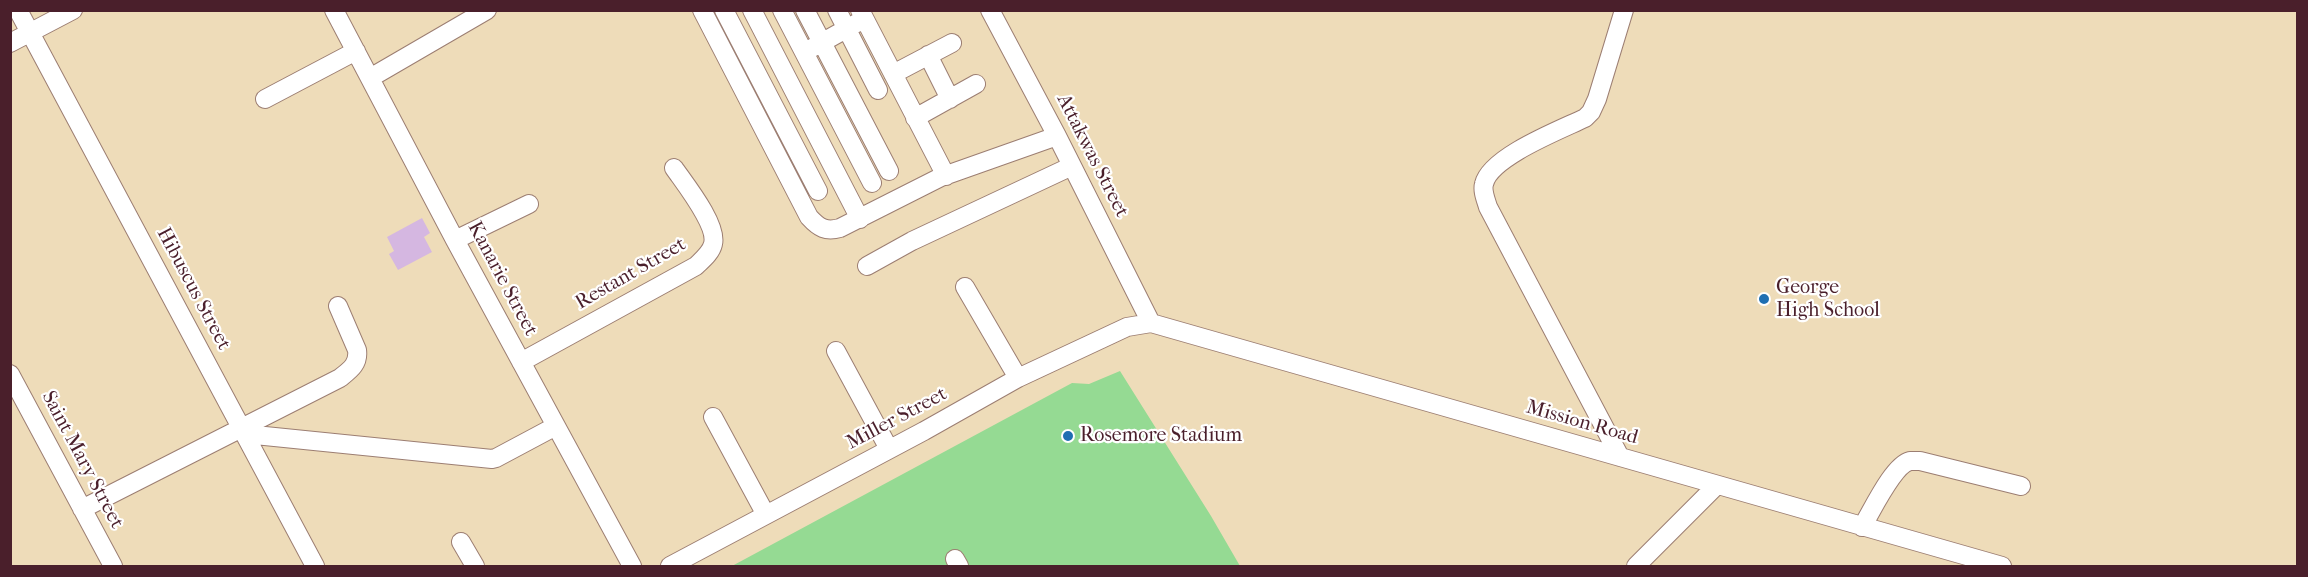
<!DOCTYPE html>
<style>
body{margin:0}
#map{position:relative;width:2308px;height:577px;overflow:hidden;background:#eedcb9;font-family:"IM FELL French Canon",serif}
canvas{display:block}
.frame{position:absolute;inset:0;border:12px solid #4a1f2b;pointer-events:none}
</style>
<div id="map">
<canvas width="2308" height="577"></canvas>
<div class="frame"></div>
</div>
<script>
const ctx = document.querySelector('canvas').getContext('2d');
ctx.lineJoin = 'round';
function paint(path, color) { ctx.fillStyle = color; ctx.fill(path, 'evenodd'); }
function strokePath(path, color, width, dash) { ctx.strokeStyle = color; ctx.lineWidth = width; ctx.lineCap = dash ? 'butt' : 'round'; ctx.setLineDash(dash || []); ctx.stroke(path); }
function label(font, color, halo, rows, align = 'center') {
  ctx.font = font + ' "IM FELL French Canon",serif'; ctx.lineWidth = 4.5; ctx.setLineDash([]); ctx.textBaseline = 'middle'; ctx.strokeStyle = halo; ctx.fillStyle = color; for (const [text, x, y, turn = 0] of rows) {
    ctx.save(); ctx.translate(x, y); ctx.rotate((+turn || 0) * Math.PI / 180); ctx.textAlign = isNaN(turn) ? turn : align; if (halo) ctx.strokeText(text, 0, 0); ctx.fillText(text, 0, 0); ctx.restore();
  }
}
paint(new Path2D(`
 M1120 371 1211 516 1240 566H732L1072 383 1089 384Z`), '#95da93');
paint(new Path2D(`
 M422 218 430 233 424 237 432 252 398 270 389 254 394 251 387 237Z`), '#d5b7e1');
const minor = new Path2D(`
 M18 10 315 566
 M334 10 455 240 632 566
 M702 10 809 217C819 228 826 232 840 228L941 177 1057 136
 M724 10 818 191
 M752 10 860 219
 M782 10 872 183
 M805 10 889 171
 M837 10 878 90
 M860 10 946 176
 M990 10 1057 136 1151 323
 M10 43 73 10
 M812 48 864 19
 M928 55 950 99
 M893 74 952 43
 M370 78 487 10
 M265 99 356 51
 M915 118 976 84
 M455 240 529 204
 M867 266 912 241 1072 166
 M965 287 1018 378
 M836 351 889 449
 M521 362 696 266C702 260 711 253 713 244 718 225 685 184 674 168
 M10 374 113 566
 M713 417 766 515
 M245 434 492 459 496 458 556 426
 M1620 457 1488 207C1486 200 1482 191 1484 184 1490 157 1560 130 1585 118L1591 112 1597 99 1624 10
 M82 509 340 378C350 370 359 364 357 350L338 306
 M1862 527C1872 511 1893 465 1910 461 1911 461 1920 461 1920 461L2021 486
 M461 542 475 566
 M955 559 959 566
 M670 566 924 431 1018 378 1127 327 1151 323 2002 566
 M1636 566 1717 485`);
strokePath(minor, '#9c7e72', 20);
strokePath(minor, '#fff', 18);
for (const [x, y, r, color] of [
 [1764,299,6,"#1f6fb2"],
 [1068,436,6,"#1f6fb2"]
]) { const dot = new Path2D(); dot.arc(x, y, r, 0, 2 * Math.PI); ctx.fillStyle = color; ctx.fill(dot); strokePath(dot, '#fff', 2); }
label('20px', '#4a1f2b', '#fff', [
 ["Attakwas Street",1092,156,63],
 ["Restant Street",631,274,-30],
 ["Kanarie Street",502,279,62],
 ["Hibuscus Street",193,289,62],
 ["Miller Street",897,419,-28],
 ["Mission Road",1582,423,16],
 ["Saint Mary Street",82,460,62]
]);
label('20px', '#4a1f2b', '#fff', [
 ["George",1776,288],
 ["High School",1776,311],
 ["Rosemore Stadium",1080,436]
], 'left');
</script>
